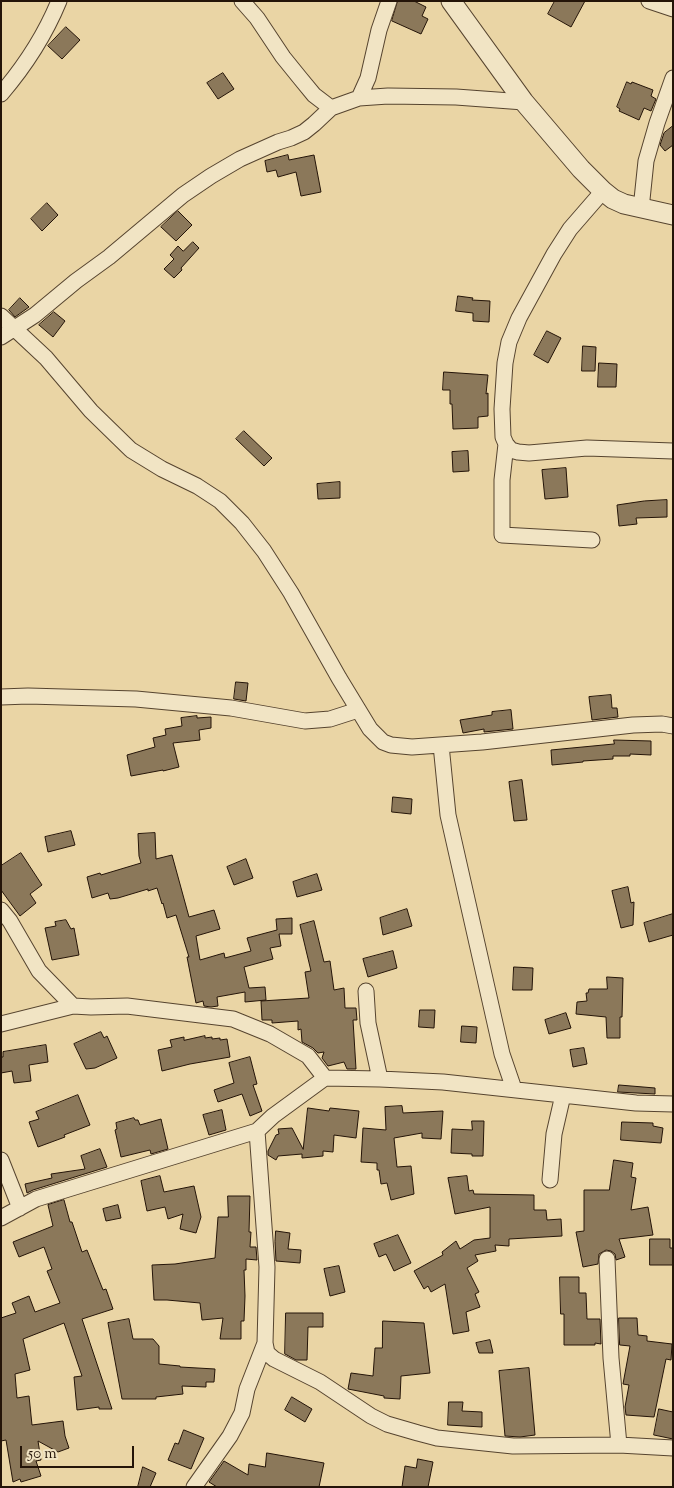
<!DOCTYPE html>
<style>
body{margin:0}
#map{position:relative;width:674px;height:1488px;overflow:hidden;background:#ead5a5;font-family:"Sorts Mill Goudy",serif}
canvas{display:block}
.frame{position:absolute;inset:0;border:2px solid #241408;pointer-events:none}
.scale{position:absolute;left:20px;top:1446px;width:114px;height:22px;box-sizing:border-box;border:2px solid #241408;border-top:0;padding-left:6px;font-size:15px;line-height:18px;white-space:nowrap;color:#241408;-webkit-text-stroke:4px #f1e4c4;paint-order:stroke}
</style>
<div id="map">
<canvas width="674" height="1488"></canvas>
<div class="frame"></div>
<div class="scale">50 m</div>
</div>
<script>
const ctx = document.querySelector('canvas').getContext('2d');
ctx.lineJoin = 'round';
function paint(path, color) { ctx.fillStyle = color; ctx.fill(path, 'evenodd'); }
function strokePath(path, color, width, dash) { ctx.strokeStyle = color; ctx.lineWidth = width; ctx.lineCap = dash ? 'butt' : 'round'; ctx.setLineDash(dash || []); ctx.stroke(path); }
const building = new Path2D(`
 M398 1H414L426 7 422 16 428 19 421 34 392 21Z
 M555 1H585L571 27 548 14Z
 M66 27 80 40 62 59 48 46Z
 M223 73 234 89 218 99 207 83Z
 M627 82 631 84 632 82 653 90 651 96 656 99 651 111 644 108 639 120 619 111 620 109 617 107Z
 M673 126V145L665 151 660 145 664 133Z
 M288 155 289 160 314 155 321 192 301 196 296 172 278 177 276 170 267 172 265 161Z
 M47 203 58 215 42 231 31 219Z
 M178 211 192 225 176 241 161 227Z
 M193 242 199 248 181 268 182 270 174 278 164 269 174 259 170 255 178 246 183 251Z
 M458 296 473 298 472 300 490 301 489 322 473 321V313L456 311Z
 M20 298 29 307 15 317 9 310Z
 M54 312 65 321 53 337 39 325Z
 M547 331 561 338 548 363 534 355Z
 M583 346 596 347 595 371H582Z
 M599 363 617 364 616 387H598Z
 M444 372 488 375 486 394 488 393V416L478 417V428L453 429 452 404H450V390H443Z
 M244 431 272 458 264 466 236 439Z
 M468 451 469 471 453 472 452 452Z
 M566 468 568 497 545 499 542 470Z
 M340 482V498L318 499 317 484Z
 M667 500V517L636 518 637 524 619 526 617 505 644 501Z
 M236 682 248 683 246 701 234 699Z
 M611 695 612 708H617L618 717 592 720 589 697Z
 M511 710 513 729 484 732V729L463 733 460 720 492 715V712Z
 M197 716V718L211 717V728L199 730 200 740 173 743 179 767 163 771V770L131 776 127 755 155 747 153 738 166 735 165 729 182 726 181 718Z
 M614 740 651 741V755L630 754V756H613V759L583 761V762L552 765 551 750 614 744Z
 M522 780 527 820 514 821 509 782Z
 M393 797 412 799 411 814 392 812Z
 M71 831 75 845 48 852 45 837Z
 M155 833 156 859 172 855 189 917 214 910 220 929 196 936 200 960 224 953 225 958 251 951 247 938 277 930 276 919 292 918V934H279L281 946 270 948 273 959 244 967 249 988 265 987 266 1000 245 1002V992L217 997 218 1006 211 1007 204 1006 203 1001 196 1003 187 957H189L176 915 167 918 163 903 162 904 157 888 148 891V889L118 898 110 899 108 893 92 898 87 877 100 873 101 875 141 863 139 856 138 834Z
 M21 853 42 885 30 894 36 903 20 916 1 890V866Z
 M246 859 253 878 234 885 227 867Z
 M317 874 322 890 297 897 293 882Z
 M628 887 631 903 634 902 633 925 621 928 612 891Z
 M407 909 412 926 383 935 380 918Z
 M673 914V935L649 942 644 923Z
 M66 920 71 929 74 928 79 955 52 960 45 928 56 926 55 922Z
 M314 921 324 962 330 961 334 990 344 988 345 1008H356L357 1020H353L356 1069H347L344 1062 328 1066 322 1058 324 1052 318 1053 313 1048 302 1042 301 1029 298 1030V1021L272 1023V1020H262L261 1001 309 998 305 972 311 971 300 925Z
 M393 951 397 968 368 977 363 959Z
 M514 967 533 968 532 990H513Z
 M607 977 623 978 622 1017H620V1038H607L606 1017 576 1014 577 1002 587 1001 586 993H588L589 989H607Z
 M420 1010H435L434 1028 419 1027Z
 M566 1013 571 1028 549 1034 545 1020Z
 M462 1026 477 1027 476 1043 461 1042Z
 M101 1032 104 1038 107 1036 117 1058 95 1068 86 1069 74 1044Z
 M205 1036V1038L212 1037V1039L220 1038V1040L227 1039 230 1057 190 1064 162 1071 158 1050 172 1047 170 1040 184 1037V1040Z
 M46 1045 48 1062 29 1065 31 1081 14 1083 12 1071 1 1073V1057H3V1052Z
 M584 1048 587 1064 573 1067 570 1050Z
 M250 1057 257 1084 253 1085 262 1111 250 1116 242 1094 218 1102 214 1090 234 1083 229 1063Z
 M619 1085 655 1088V1094L618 1092Z
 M78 1095 90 1125 64 1135 65 1137 38 1147 29 1122 39 1119 36 1112Z
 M402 1106 403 1113 443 1111 441 1139 422 1138V1133L394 1138 397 1167 411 1166 414 1194 391 1200 387 1183 381 1184 379 1170H377V1163L361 1162 363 1128 386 1130 385 1107Z
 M308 1108 329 1111 330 1108 359 1111 356 1138 334 1135 333 1152 323 1151V1156L302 1158V1154L278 1156 276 1160 268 1155V1151L276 1135 279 1134 278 1129 292 1128 303 1149Z
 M222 1110 226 1130 209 1135 203 1115Z
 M134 1118 135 1120H138L140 1125 161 1119 168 1149 151 1154 150 1150 121 1157 115 1130 117 1129 116 1123Z
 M472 1121H484L483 1156H472V1154L451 1153 452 1129 472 1130Z
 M622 1122 653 1123V1126L663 1128 661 1143 621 1140Z
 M100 1149 107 1167 33 1190 27 1193 25 1184 52 1178 51 1174 85 1169 81 1156Z
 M614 1160 633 1163 631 1177 636 1178 631 1210 648 1207 653 1235 619 1239 625 1257 616 1260 615 1254 611 1251 606 1250 599 1254 598 1264 583 1267 576 1232 584 1231V1190H609Z
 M160 1176 164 1192 194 1186 201 1217 196 1233 180 1229 183 1214 168 1219 165 1207 147 1211 141 1181Z
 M467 1176 469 1191 473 1190 474 1194 534 1195V1210H546L547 1220 561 1219 562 1236 509 1239V1246L495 1245 496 1251 475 1255 478 1261 467 1268 479 1292 475 1294 480 1307 466 1312 469 1331 453 1334 445 1284 431 1292 428 1286 424 1289 414 1271 443 1255 442 1252 456 1241 460 1249 474 1240 490 1238V1207L455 1214 448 1178Z
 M228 1196H250L249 1232H251L250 1247H256L257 1260 246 1259V1270H244L245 1296 244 1321H241V1339H220L223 1318 202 1320 200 1303 167 1300H154L152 1265 175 1264 215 1258 218 1217H228Z
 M64 1200 70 1222H72L82 1252 87 1250 103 1290 106 1289 113 1309 82 1319 112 1409H99V1407L77 1410 74 1377 82 1376 64 1323 23 1339 30 1370 15 1374 17 1398 29 1396 32 1425 63 1421 65 1436 69 1448 58 1452 38 1441 41 1460 36 1461 41 1476 21 1482 20 1479 13 1482 6 1440 1 1441V1318L16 1313 12 1303 29 1296 35 1312 60 1303 47 1271 52 1269 44 1247 19 1257 13 1242 53 1226 48 1205Z
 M118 1205 121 1218 106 1221 103 1209Z
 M276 1231 290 1233 288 1249 301 1250 300 1263 276 1261 275 1242Z
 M398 1235 411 1263 394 1271 386 1254 379 1257 374 1244Z
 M650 1239H670V1248H673V1265H650Z
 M339 1266 345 1292 330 1296 324 1269Z
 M560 1277H579V1293H586L587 1319H600L601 1344 595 1343V1345H564V1314H561Z
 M286 1313H323V1327H308L307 1360H296L285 1354Z
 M619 1318H637L638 1335 647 1336V1341L672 1344 671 1360 666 1359 654 1417 626 1415 625 1407 629 1385 623 1384 630 1346 620 1345Z
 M129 1319 133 1339H153L159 1346V1364L180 1366V1367L215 1369 214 1382H206V1387L182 1386 183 1394 156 1397V1399H122L108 1323Z
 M383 1321 424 1323 430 1373 401 1376 400 1399 384 1398V1396L348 1389 351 1373 373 1376 375 1348H382Z
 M490 1340 493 1353H479L476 1343Z
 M529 1368 535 1435 520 1437 505 1436 499 1371Z
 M292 1397 312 1409 305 1422 285 1410Z
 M449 1402H463L462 1411 482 1412V1427L448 1425Z
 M659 1409 673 1412V1439L654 1435Z
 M184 1430 204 1438 191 1469 168 1460 175 1443 178 1444Z
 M267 1453 324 1463 319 1487H217L209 1482 224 1461 248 1475 249 1464 265 1467Z
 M418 1459 433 1462 428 1487H402L405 1466 416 1468Z
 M143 1467 156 1473 150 1487H138Z`);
paint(building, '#8b785a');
strokePath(building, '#241408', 1);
const minor = new Path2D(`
 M242 1 257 18 283 57 300 78 314 95 331 108
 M649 1 673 9
 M1 94C25 66 45 35 59 1
 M359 98 368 78 379 30 389 1
 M603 191 570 229 554 254 519 318 509 342 505 363 502 409 503 437 506 444 511 450 518 452 529 453 587 448 673 451
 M641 209 646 161 657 123 673 78
 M1 316 46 358 91 411 131 450 162 469 197 486 220 501 242 523 264 551 291 593 339 678 370 729 383 742 391 745 412 747 482 742 633 725 662 724 673 726
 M1 337 35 315 76 281 109 257 183 195 211 176 240 159 278 142 291 138 304 132 314 124 331 108 359 98 388 96 456 97 524 102
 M506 444 502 480V535L592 540
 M1 697 28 696 136 699 231 708 305 721 330 719 358 710
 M441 745 448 815 502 1054 514 1089
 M1 910 10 921 39 971 73 1006
 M366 991 368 1023 380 1079
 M1 1024 73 1006 91 1007 127 1006 233 1019 270 1034 308 1056 325 1078
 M257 1131 267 1267 265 1343 267 1353 274 1359 320 1382 371 1416 387 1424 418 1433 437 1438 513 1446 619 1445 673 1448
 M1 1160 20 1208
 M550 1180 554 1134 563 1095
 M1 1218 36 1199 257 1131 273 1116 325 1078 380 1079 443 1082 636 1103 673 1104
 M607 1259 611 1358 619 1445
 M194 1487 230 1436 242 1413 247 1389 265 1343`);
const tertiary = new Path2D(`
 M451 1 524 102 581 169 603 191 613 199 624 204 673 215`);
strokePath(minor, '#56442f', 17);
strokePath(tertiary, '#56442f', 21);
strokePath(minor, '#f1e4c4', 15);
strokePath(tertiary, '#f1e4c4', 19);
</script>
